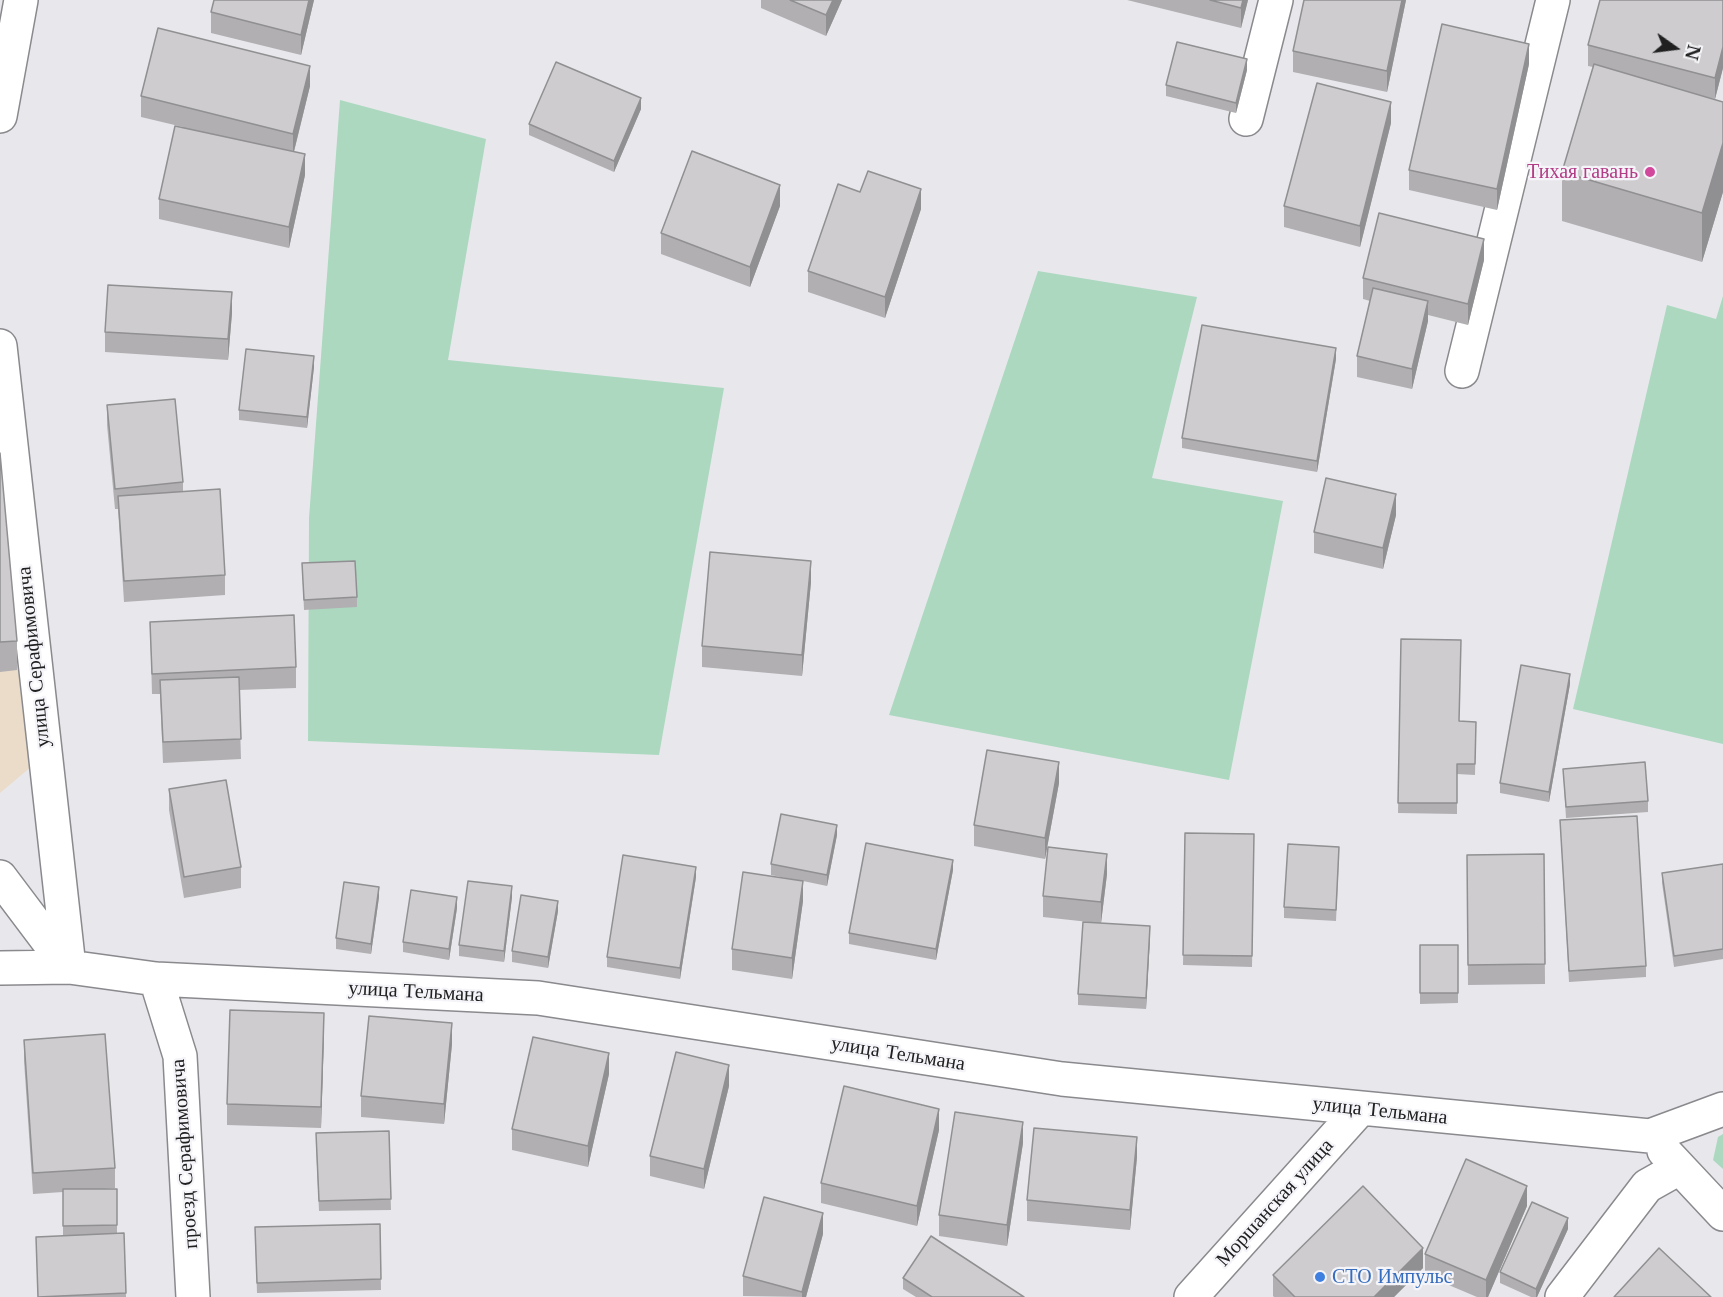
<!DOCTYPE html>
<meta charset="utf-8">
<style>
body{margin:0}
#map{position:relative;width:1723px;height:1297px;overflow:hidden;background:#e8e8ec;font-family:"Libre Baskerville",serif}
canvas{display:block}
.north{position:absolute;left:1645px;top:18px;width:60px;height:60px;-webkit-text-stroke:4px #f5f5f9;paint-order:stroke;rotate:104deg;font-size:16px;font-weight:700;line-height:24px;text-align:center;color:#202021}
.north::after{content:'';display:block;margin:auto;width:21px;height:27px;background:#202021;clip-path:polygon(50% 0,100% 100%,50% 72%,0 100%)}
</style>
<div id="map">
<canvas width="1723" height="1297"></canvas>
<div class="north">N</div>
</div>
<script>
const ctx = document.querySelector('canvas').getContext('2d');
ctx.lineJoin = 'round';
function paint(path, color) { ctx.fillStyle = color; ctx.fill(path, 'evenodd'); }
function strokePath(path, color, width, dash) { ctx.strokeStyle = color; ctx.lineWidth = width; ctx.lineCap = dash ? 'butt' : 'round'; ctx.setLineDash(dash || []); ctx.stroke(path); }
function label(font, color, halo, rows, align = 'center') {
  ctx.font = font + ' "Libre Baskerville",serif'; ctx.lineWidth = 4.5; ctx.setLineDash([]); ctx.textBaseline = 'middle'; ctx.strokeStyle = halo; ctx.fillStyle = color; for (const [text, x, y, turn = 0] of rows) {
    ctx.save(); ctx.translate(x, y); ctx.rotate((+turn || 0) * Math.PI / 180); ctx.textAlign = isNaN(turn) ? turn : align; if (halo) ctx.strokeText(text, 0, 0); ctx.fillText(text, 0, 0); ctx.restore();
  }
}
paint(new Path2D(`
 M0 403 38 761 0 793Z`), '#eadcc9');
paint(new Path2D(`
 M340 100 486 139 448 360 724 388 659 755 308 741 309 518Z
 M1038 271 1197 297 1152 478 1283 501 1229 780 889 715Z
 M1723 296V744L1573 709 1667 305 1716 319Z
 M1723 1134V1169L1713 1160 1718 1137Z`), '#acd8c0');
const minor = new Path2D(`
 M0 116 21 0
 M1246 119 1276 0
 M0 346 69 967
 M1462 371 1553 0
 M0 877 67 966
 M0 968 69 967 156 979 538 998 1062 1079 1650 1136 1723 1109
 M156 979 180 1056 193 1297
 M1664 1151 1723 1214
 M1191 1297 1360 1109
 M1562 1297 1647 1186 1679 1168`);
strokePath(minor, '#8a8a8e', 36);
strokePath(minor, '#fff', 33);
paint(new Path2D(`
 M214 0H314L301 55 211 33V12Z
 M761 0H842L826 36 761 8Z
 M1127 0H1248L1241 28Z
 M1406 0 1387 92 1293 72V51Z
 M1723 0V68L1715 99 1695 94 1723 102V192L1702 262 1562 221V172L1593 67 1588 66V45Z
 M1529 64 1497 210 1409 190V170Z
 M1247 70 1236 113 1166 96V85Z
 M310 86 294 152 305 175 289 248 159 219V199L183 127 141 117V96Z
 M641 109 614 172 529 135V124Z
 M1391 123 1360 247 1284 227V206Z
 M860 192 921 209 885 318 808 292V271Z
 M780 206 750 287 661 254V233Z
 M1484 260 1468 325 1428 315V321L1412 389 1357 377V356L1370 301 1363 299V278Z
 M232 313 228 360 105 352V332Z
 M1336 359 1317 472 1182 448V438Z
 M314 367 307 428 239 420V410Z
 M107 405 183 482V491L225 575V595L124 602 118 509H115L107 425Z
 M0 453 17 641V670L0 672Z
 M1396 515 1383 569 1314 553V532Z
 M302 563 357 597V607L304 610Z
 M811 582 802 676 702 667V646Z
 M150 622 296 667V688L239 690 241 759 163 763 160 694H152Z
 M1401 639 1460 721 1476 722 1475 775 1457 774V814L1398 813Z
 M1570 684 1549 802 1500 793V783Z
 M1563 769 1648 801V812L1566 818Z
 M1059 783 1045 859 974 846V825Z
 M169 789 241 867V888L184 898 169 810Z
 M1560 820 1646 966V977L1569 982Z
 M1185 833 1254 834 1252 967 1183 965Z
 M837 835 827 886 803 881V901L792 979 732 970V949L795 880 771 875V864Z
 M1544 854 1545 984 1468 985 1467 855Z
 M1339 857 1336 921 1284 918V907Z
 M1723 864V959L1674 967 1662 883V873Z
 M953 870 936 960 849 944V933Z
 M1107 874 1101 923 1150 937 1146 1009 1078 1005V994L1098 923 1043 917V896Z
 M696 877 680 979 607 967V957Z
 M379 897 371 954 336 949V938Z
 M512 897 504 962 459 956V945Z
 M457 908 449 960 403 952V942Z
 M558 911 548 968 512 962V951Z
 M1420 945H1458V1003L1420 1004Z
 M324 1034 321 1128 227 1125V1104Z
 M24 1040 115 1168V1188L105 1189H117V1233H124L126 1297H38L36 1237 63 1236V1192L33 1194 24 1061Z
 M452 1044 444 1124 361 1117V1096Z
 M609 1074 588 1167 512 1150V1129Z
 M729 1086 704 1189 650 1176V1156Z
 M939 1130 917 1226 821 1203V1183Z
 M389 1131 391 1210 319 1211 316 1144Z
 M1023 1143 1007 1246 939 1236V1215Z
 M1137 1157 1130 1230 1027 1221V1200Z
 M1527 1206 1488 1297H1477L1425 1275V1254Z
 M380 1224 381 1290 257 1293 255 1227Z
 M1568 1229 1537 1297H1531L1500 1283V1272Z
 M823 1234 806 1297 743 1296V1276Z
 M1423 1268 1394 1297H1274L1273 1296V1275Z
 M903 1278 1024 1297H916L903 1289Z`), '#b1afb2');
paint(new Path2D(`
 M309 0H314L301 55V35Z
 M833 0H842L826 36V15Z
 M1243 0H1248L1241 28V8Z
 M1402 0H1406L1387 92V71Z
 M1529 44V64L1497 210V189Z
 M1723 47V68L1715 99V78Z
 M1247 59V70L1236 113V103Z
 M310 66V86L293 155V134Z
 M641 98V109L614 172V161Z
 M1391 102V123L1360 247V226Z
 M1723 143V192L1702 262V213Z
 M305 154V175L289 248V227Z
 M780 185V206L750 287V267Z
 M921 189V209L885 318V297Z
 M1484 239V260L1468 325V304Z
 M232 292V313L228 360V339Z
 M1428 301V321L1412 389V369Z
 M1336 348V359L1317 472V461Z
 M314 356V367L307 428V417Z
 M1396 494V515L1383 569V548Z
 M811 561V582L802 676V655Z
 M1570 674V684L1549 802V792Z
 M1059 762V783L1045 859V838Z
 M837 825V835L827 886V875Z
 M1107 854V874L1101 923V902Z
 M953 860V870L936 960V949Z
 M696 867V877L680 979V968Z
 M803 881V901L792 979V958Z
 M512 886V897L504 962V951Z
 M379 887V897L371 954V944Z
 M457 897V908L449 960V949Z
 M558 901V911L548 968V957Z
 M1150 926V937L1146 1009V998Z
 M324 1013V1034L321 1128V1107Z
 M452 1023V1044L444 1124V1104Z
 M609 1053V1074L588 1167V1146Z
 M729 1065V1086L704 1189V1169Z
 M939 1109V1130L917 1226V1206Z
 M1023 1122V1143L1007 1246V1225Z
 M1137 1137V1157L1130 1230V1210Z
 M1527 1186V1206L1488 1297H1486V1280Z
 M823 1213V1234L806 1297H802V1292Z
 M1568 1218V1229L1537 1297H1536V1289Z
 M1423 1248V1268L1394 1297H1374Z`), '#908f91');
const building = new Path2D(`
 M214 0H309L301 35 211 12Z
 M790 0H833L826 15Z
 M1210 0H1243L1241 8Z
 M1304 0H1402L1387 71 1293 51Z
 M1600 0H1723V47L1715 78 1588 45Z
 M1442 24 1529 44 1497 189 1409 170Z
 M158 28 310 66 293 134 141 96Z
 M1177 42 1247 59 1236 103 1166 85Z
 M556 62 641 98 614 161 529 124Z
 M1594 64 1723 102V143L1702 213 1562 172Z
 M1317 83 1391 102 1360 226 1284 206Z
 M175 126 305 154 289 227 159 199Z
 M692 151 780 185 750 267 661 233Z
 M868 171 921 189 885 297 808 271 838 184 860 192Z
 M1379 213 1484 239 1468 304 1363 278Z
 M108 285 232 292 228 339 105 332Z
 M1373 288 1428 301 1412 369 1357 356Z
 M1202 325 1336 348 1317 461 1182 438Z
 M246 349 314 356 307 417 239 410Z
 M175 399 183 482 115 489 107 405Z
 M0 453 17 641 0 642Z
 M1326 478 1396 494 1383 548 1314 532Z
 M220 489 225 575 124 581 118 496Z
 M710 552 811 561 802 655 702 646Z
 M355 561 357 597 304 600 302 563Z
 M294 615 296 667 152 674 150 622Z
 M1401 639 1461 640 1459 721 1476 722 1475 764H1457V803H1398Z
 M1521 665 1570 674 1549 792 1500 783Z
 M239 677 241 739 163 742 160 680Z
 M987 750 1059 762 1045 838 974 825Z
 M1645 762 1648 801 1566 807 1563 769Z
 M226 780 241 867 184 877 169 789Z
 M781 814 837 825 827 875 771 864Z
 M1637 816 1646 966 1569 971 1560 820Z
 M1185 833 1254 834 1252 956 1183 955Z
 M866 843 953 860 936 949 849 933Z
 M1288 844 1339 847 1336 910 1284 907Z
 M1048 847 1107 854 1101 902 1043 896Z
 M1544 854 1545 964 1468 965 1467 855Z
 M623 855 696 867 680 968 607 957Z
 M1723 864V949L1674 956 1662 873Z
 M743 872 803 881 792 958 732 949Z
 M468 881 512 886 504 951 459 945Z
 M344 882 379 887 371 944 336 938Z
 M411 890 457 897 449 949 403 942Z
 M521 895 558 901 548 957 512 951Z
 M1083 922 1150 926 1146 998 1078 994Z
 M1420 945H1458V993H1420Z
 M230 1010 324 1013 321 1107 227 1104Z
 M369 1016 452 1023 444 1104 361 1096Z
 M105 1034 115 1168 33 1173 24 1040Z
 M533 1037 609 1053 588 1146 512 1129Z
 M676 1052 729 1065 704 1169 650 1156Z
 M844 1086 939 1109 917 1206 821 1183Z
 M955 1112 1023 1122 1007 1225 939 1215Z
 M1034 1128 1137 1137 1130 1210 1027 1200Z
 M389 1131 391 1199 319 1201 316 1133Z
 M1466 1159 1527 1186 1486 1280 1425 1254Z
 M1363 1186 1423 1248 1374 1297H1295L1273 1275Z
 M63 1189H117V1225L63 1226Z
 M764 1197 823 1213 802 1292 743 1276Z
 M1532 1202 1568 1218 1536 1289 1500 1272Z
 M380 1224 381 1279 257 1283 255 1227Z
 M124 1233 126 1293 38 1297 36 1237Z
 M931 1236 1024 1297H932L903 1278Z
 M1659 1248 1711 1297H1614Z`);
paint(building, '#cecccf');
strokePath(building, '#908f91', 1.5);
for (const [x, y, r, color] of [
 [1650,172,6,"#d1479c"],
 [1320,1277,6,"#3f7fe0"]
]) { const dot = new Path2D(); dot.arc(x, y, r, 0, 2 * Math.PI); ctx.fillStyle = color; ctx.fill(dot); strokePath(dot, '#f5f5f9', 2); }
label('20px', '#b23c85', '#f5f5f9', [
 ["Тихая гавань",1638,172]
], 'right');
label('20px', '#202021', '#f5f5f9', [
 ["улица Серафимовича",34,657,-96],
 ["улица Тельмана",416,992,3],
 ["улица Тельмана",898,1054,9],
 ["улица Тельмана",1380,1111,6],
 ["проезд Серафимовича",185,1154,-94],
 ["Моршанская улица",1275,1203,-48]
]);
label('20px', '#366cbe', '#f5f5f9', [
 ["СТО Импульс",1332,1277]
], 'left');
</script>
